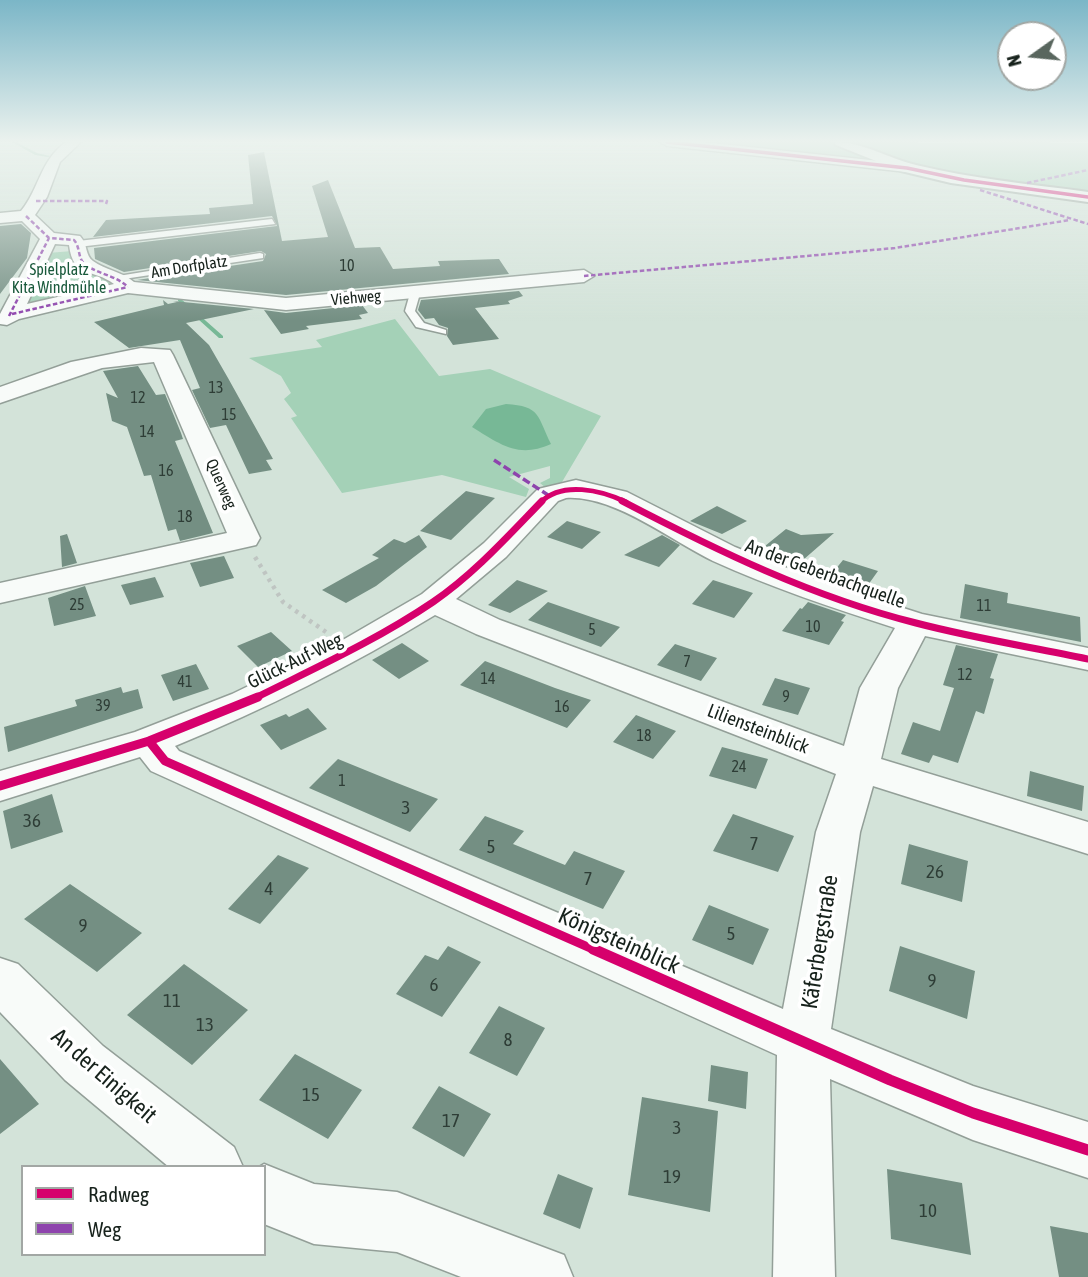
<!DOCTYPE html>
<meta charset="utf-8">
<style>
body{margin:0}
#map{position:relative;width:1088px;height:1277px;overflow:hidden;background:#d3e3d9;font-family:"Asap Condensed",sans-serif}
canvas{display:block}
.legend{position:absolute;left:21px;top:1165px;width:245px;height:91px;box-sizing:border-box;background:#fff;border:2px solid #a2a7a4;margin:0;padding:9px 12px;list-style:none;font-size:21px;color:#17221c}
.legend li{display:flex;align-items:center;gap:14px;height:35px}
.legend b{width:35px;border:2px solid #a2a7a4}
.north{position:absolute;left:997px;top:21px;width:70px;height:70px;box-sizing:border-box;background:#fff;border:2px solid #a2a7a4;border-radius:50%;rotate:255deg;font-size:19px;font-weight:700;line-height:28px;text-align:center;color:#17221c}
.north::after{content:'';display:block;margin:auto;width:24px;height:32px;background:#59665e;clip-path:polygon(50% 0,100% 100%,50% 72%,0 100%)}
</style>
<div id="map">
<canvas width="1088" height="1277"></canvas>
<ul class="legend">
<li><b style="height:9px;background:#d6006c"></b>Radweg</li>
<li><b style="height:9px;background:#8e44ad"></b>Weg</li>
</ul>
<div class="north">N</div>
</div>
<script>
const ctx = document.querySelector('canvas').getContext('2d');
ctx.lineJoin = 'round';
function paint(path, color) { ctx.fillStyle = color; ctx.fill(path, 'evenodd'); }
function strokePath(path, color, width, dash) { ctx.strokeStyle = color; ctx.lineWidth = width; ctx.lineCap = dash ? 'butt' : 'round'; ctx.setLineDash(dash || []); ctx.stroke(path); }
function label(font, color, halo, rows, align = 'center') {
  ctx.font = font + ' "Asap Condensed",sans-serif'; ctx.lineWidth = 7; ctx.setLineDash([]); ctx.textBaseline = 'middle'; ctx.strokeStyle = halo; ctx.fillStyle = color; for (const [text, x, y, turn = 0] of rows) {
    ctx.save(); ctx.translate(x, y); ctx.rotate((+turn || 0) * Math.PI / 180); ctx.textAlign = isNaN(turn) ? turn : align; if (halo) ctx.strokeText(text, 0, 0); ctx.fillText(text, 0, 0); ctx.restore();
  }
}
paint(new Path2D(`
 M681 142H833L878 159 876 161Z
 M851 142 1088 143V193L953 175 919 167Z
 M72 251 75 265 108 279 114 286 25 305 48 253Z
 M395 319 439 376 490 369 601 416 562 482 546 488 540 483 550 478V466L509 477 529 489 526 497 442 475 342 493 291 418 297 416 284 399 291 393 281 376 249 358 322 347 316 340Z`), '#a4d1b7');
paint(new Path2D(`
 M506 404C541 406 537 416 551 444 518 459 500 444 472 427L486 409Z`), '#77b896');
paint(new Path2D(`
 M12 142H16L37 153 50 156 48 157 35 155Z
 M180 298 223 336V338H219L178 301V299Z`), '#77b896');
paint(new Path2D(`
 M264 152 282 241 328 237 312 186 328 180 355 248 380 247 393 269 440 266 438 261 499 259 509 274 286 295 137 280 263 261 266 254 261 251 124 272 95 259 94 248 277 226 272 216 93 237 106 220 210 214 209 208 253 204 248 155Z
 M21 224 31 233 27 258 0 294V226Z
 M519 291 523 296 508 301 510 304 475 308 499 339 453 345 447 336 448 328 439 325 434 318 425 319 418 310 421 300Z
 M163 300 168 304 177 302 173 301 254 309 186 323 209 345 228 378 273 459 266 460 272 470 249 474 226 425 210 428 192 390 200 388 180 340 129 348 94 322 164 305Z
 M362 305 368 313 359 315 362 319 306 326 309 329 281 334 264 310 286 313Z
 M138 366 156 395 165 394 181 433 183 439 175 441 213 533 180 541 176 529 168 531 151 475 144 476 127 427 112 421 106 393 118 398 103 371Z
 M466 491 495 498 451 540 420 531Z
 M717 506 747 521 722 534 690 521Z
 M567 521 601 532 582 549 547 537Z
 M786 529 801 535 834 533 803 560 765 546Z
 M67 534 77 563 62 567 60 536Z
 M419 535 427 547 376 586 346 603 322 590 379 558 372 555 394 539 405 543Z
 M662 535 680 545 659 567 624 555Z
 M224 556 234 578 200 587 190 563Z
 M843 560 878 571 863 592 826 581Z
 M155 577 164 597 130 605 121 585Z
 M517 580 548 591 510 613 488 605Z
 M713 580 753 593 734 618 692 604Z
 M965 584 1008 593 1007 603 1080 617 1081 642 960 618Z
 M85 586 96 616 54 626 48 598Z
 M548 602 620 627 601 647 528 620Z
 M808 602 846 615 841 621 844 622 829 645 782 631 800 608 802 609Z
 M271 632 292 651 258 667 237 646Z
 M402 643 429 661 399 679 372 660Z
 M675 644 717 658 701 681 657 665Z
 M956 645 998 654 990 678 994 679 984 714 976 711 958 763 933 755 929 763 901 754 913 722 940 731 954 688 943 685Z
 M485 661 555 688 591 700 567 728 460 685Z
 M196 664 209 689 173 701 161 675Z
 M775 678 810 688 798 715 762 705Z
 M121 687 123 693 138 689 143 708 8 752 4 727 77 706 75 700Z
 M308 708 327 729 281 750 260 725 286 714 289 717Z
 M636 715 676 731 653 759 613 742Z
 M722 747 768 759 756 789 709 776Z
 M338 759 392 781 438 799 410 832 309 788Z
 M1030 771 1084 786 1082 811 1027 796Z
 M52 794 63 832 11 849 3 811Z
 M733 814 794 836 778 872 713 851Z
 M485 816 524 831 513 844 565 865 574 851 625 871 603 909 459 850Z
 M909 844 968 861 962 902 901 884Z
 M278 855 309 868 260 924 228 909Z
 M70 884 142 933 97 972 24 919Z
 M709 905 769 929 753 965 692 940Z
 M448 946 481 962 442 1017 396 994 425 955 438 960Z
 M900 946 975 971 967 1019 889 991Z
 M184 964 248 1010 192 1065 127 1015Z
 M499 1006 545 1028 517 1076 469 1053Z
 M295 1054 362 1090 328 1139 259 1100Z
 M0 1059 39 1104 0 1134Z
 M711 1065 748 1072 746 1109 708 1101Z
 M439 1086 491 1114 464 1157 412 1128Z
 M642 1097 718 1111 710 1212 628 1195Z
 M887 1169 962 1183 971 1255 891 1239Z
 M558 1174 593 1188 580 1229 543 1214Z
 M1050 1226 1088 1233V1277H1059Z`), '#748f83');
const lane = new Path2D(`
 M272 219 275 224 78 247 74 244 78 241Z
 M260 253 263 254V258L117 280 112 277Z
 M412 290 419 297 415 311 424 323 446 330V334L416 327 405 311 409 297 407 293Z`);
const street = new Path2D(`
 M66 142H81L60 162 47 197 35 215 54 233 80 236C88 244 85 256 93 261 105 270 121 271 134 282L286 298 584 270 594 276 584 282 286 310 128 293 19 319 7 325 0 324V314L40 239 22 221 0 223V213L21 211C40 188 39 162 66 142ZM55 244 69 245C73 279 93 268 114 284L27 304Z
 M660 142H703L907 164 914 168 907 172 667 146Z
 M141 348 170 350 173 355 260 538 256 545 0 603V583L227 533 154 362 102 368 0 403V387L71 362Z
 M576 480 627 492 735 547 822 582 922 614 1088 648V670L925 636 898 688 881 759 1088 822V854L873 786 860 832 831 1029 973 1086 1088 1122V1178L973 1140 830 1079 835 1277H773L777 1055 151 771 140 757 0 801V771L135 732 232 694 341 641 422 594 484 543 538 489ZM566 498C614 495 670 540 713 561 772 588 834 608 895 628L860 688 844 746 500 620 456 599 506 557 558 501ZM435 615 476 634 836 774 816 832 783 1009 179 751 175 746C266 709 351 666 435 615Z
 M0 958 18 964 103 1046 234 1147 243 1167H169L65 1080 0 1012Z
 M264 1164 314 1184 397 1192 564 1255 573 1277H461L397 1252 314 1244 264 1224V1167H259Z`);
const secondary = new Path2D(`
 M834 142C864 142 887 158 916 165 973 179 1031 184 1088 192V202L951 183 901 171 836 145Z`);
strokePath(lane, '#939f98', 3);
strokePath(street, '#939f98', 3);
strokePath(secondary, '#939f98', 4);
strokePath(new Path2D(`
 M255 557 283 602 326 632`), '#bfc5c2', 4.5, [3.5, 5]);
paint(lane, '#f8fbf9');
paint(street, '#f8fbf9');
paint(secondary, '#f8fbf9');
strokePath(new Path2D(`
 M1027 183 1088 170
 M980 190 1088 224
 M36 201H107L106 204
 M26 216 49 238 74 240C81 248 77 259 86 265 100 275 115 275 128 287
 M584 276 895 248 1070 220
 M12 314 128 287
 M9 316 49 238`), '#8e44ad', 2.5, [4.5, 2.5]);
strokePath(new Path2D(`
 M494 460 548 495`), '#8e44ad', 3.5, [8, 3.5]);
strokePath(new Path2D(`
 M667 142 907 168 964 180 1088 197`), '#d6006c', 3.5);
strokePath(new Path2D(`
 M541 502C562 481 601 490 626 502`), '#d6006c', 5);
strokePath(new Path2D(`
 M622 501C716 550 812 597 916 623 973 638 1031 647 1088 659
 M255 698C315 668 377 640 433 602 474 574 508 536 542 501`), '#d6006c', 7);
strokePath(new Path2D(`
 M149 741 165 761 597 951
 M0 786 149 741 258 697`), '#d6006c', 9);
strokePath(new Path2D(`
 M593 949 890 1080 973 1113 1088 1150`), '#d6006c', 11);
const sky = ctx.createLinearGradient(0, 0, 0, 321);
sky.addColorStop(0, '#7bb6c7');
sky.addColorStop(0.44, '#ebf2ee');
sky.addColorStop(1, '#ebf2ee00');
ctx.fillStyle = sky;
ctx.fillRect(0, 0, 1088, 321);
label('16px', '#2e3d36', null, [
 ["10",347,266],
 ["13",216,388],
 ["12",138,398],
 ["15",229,415],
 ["14",147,432],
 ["16",166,471],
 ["18",185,517],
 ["25",77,605],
 ["11",984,606],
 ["10",813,627],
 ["5",592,630],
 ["7",687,662],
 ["12",965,675],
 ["14",488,679],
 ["41",185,682],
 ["9",786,697],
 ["39",103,706],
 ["16",562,707],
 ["18",644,736],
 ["24",739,767],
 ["1",342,781]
]);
label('16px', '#17221c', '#fff', [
 ["Am Dorfplatz",189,267,-9],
 ["Viehweg",356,298,-5],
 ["Querweg",221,484,66]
]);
label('16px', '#19593b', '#fff', [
 ["Spielplatz",59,270],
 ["Kita Windmühle",59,288]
]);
label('19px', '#17221c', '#fff', [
 ["An der Geberbachquelle",825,574,20],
 ["Glück-Auf-Weg",295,661,-26],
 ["Liliensteinblick",758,729,21]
]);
label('19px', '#2e3d36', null, [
 ["3",406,808],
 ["36",32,821],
 ["7",754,844],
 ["5",491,847],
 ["26",935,872],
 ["7",588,879],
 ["4",269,889],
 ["9",83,926],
 ["5",731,934],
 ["9",932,981],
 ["6",434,985],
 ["11",172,1001],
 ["13",205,1025],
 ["8",508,1040],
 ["15",311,1095],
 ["17",451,1121],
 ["3",677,1128],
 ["19",672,1177],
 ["10",928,1211]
]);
label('23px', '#17221c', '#fff', [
 ["Königsteinblick",619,941,24],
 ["Käferbergstraße",820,942,-81],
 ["An der Einigkeit",104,1076,41]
]);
</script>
